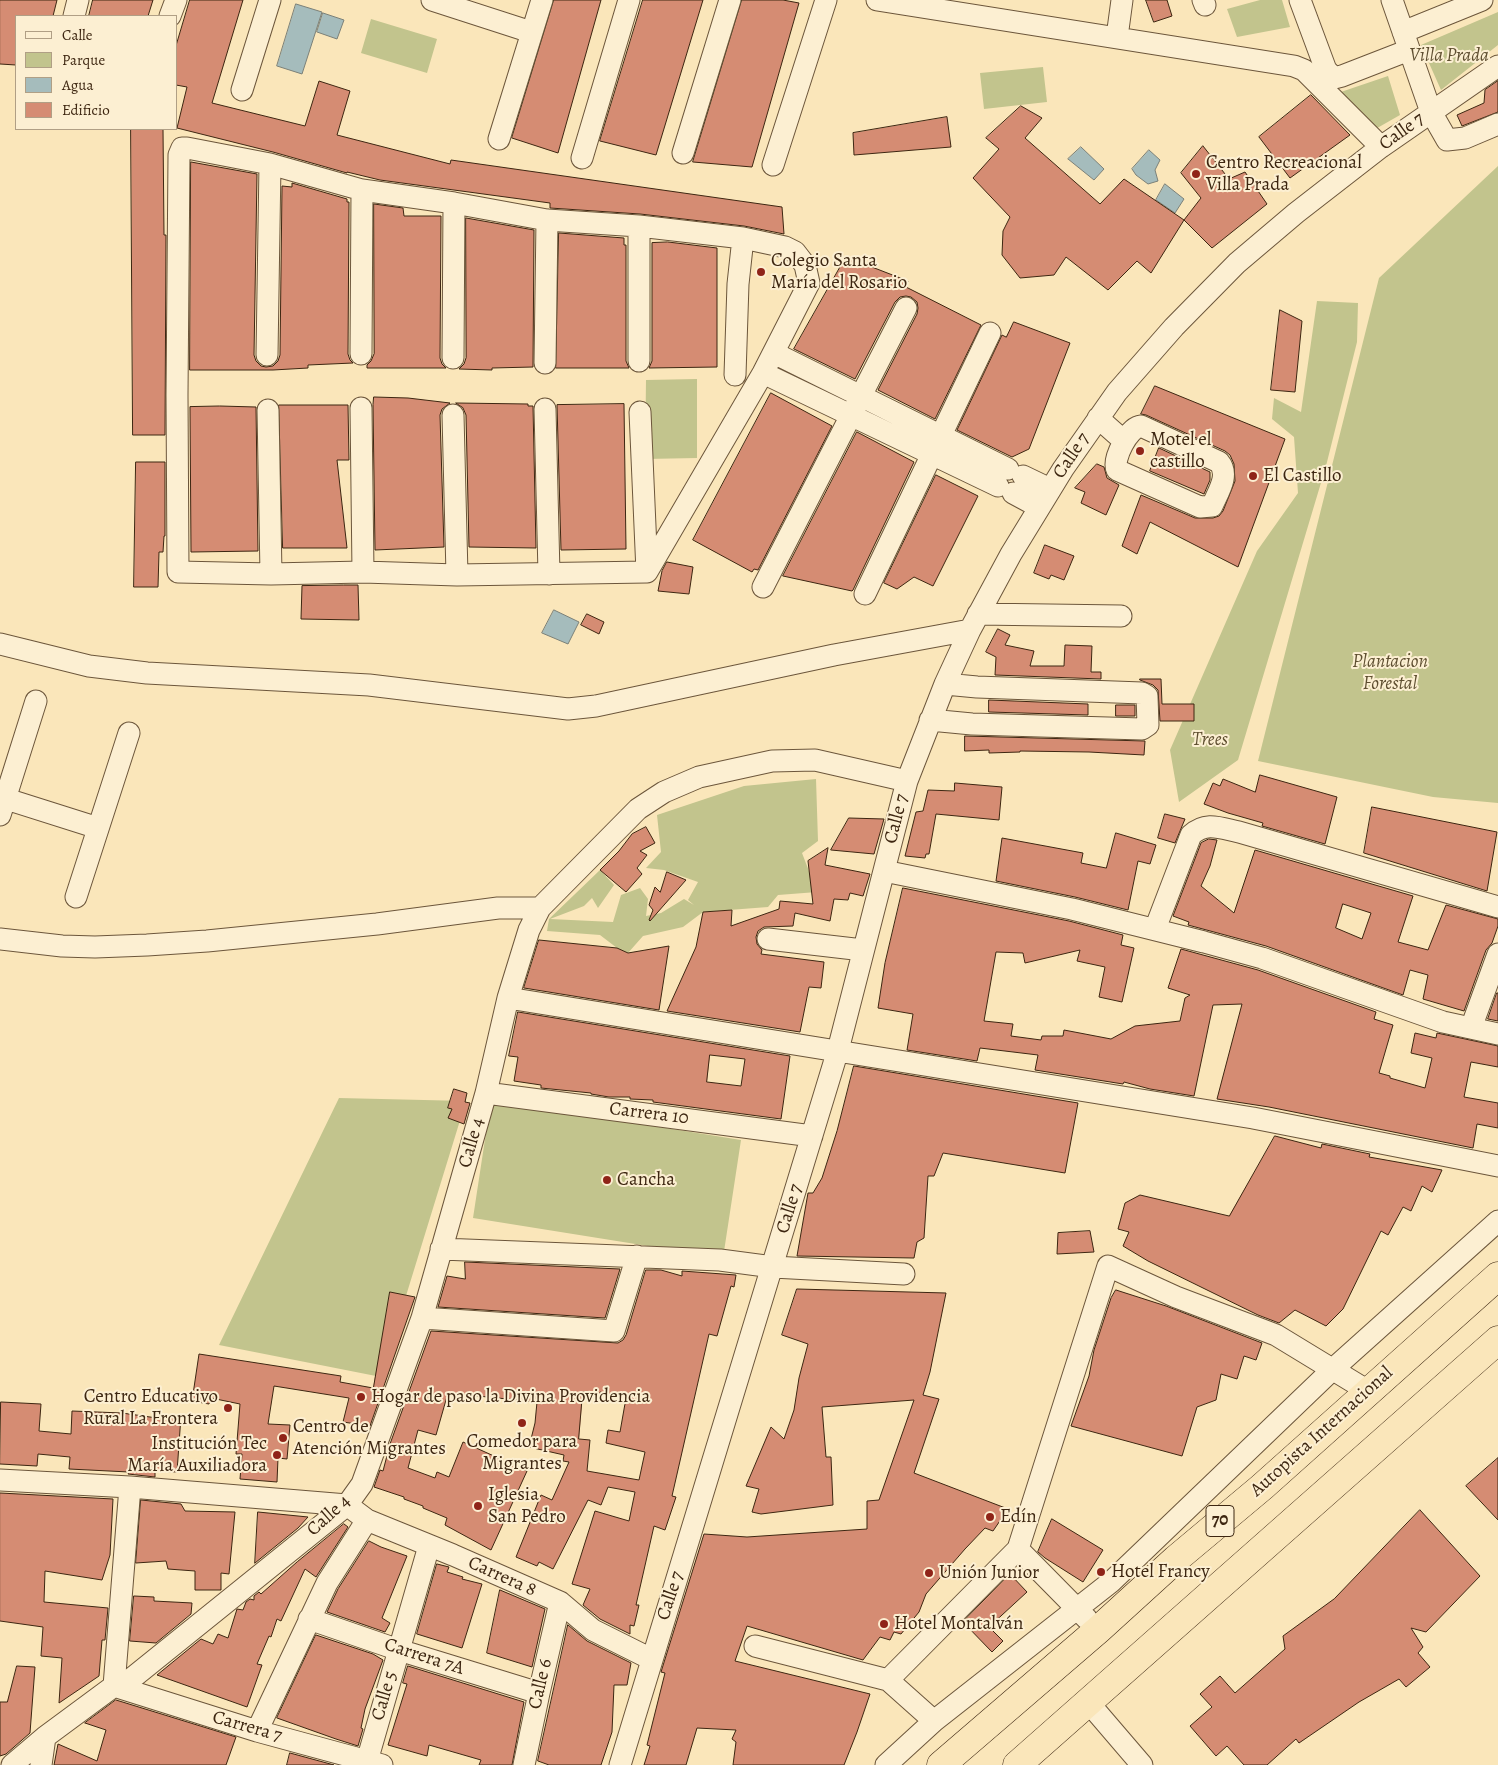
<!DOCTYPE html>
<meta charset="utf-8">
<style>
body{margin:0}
#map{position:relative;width:1498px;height:1765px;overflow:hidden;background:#fae6ba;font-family:Alegreya,serif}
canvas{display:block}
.legend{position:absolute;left:15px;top:15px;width:162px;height:115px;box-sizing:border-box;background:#fcefd2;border:1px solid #b09f85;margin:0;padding:6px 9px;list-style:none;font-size:15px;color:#3d2611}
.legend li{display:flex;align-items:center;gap:10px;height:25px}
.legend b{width:25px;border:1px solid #b09f85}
</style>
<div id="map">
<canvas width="1498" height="1765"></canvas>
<ul class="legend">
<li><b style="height:6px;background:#fcefd2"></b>Calle</li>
<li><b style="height:14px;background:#c2c48d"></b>Parque</li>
<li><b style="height:14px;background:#a5bcbc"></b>Agua</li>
<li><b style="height:14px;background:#d58c73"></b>Edificio</li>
</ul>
</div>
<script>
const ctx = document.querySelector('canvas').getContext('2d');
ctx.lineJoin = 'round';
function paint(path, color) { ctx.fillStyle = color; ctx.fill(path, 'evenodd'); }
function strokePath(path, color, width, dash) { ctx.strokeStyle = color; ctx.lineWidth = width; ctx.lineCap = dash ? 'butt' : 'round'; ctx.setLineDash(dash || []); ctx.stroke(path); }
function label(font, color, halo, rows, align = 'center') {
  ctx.font = font + ' Alegreya,serif'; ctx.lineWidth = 4; ctx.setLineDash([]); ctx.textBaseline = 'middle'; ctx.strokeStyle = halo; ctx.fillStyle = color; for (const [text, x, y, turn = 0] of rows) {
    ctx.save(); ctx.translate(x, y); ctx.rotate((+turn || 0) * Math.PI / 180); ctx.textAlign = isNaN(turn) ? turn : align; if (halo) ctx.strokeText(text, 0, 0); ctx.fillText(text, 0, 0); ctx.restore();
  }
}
paint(new Path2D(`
 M1260 0H1282L1290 27 1237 37 1227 9Z
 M1498 12V45L1441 90 1421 45Z
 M371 19 437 39 427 73 361 53Z
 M1043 67 1047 102 984 109 980 73Z
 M1388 76 1400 115 1372 131 1335 94Z
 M1498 166V803L1433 797 1258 761 1379 278Z
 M1317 301 1358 303 1357 342 1326 466 1238 760 1179 802 1170 750 1257 551 1298 493 1294 437 1272 419 1274 398 1301 412Z
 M697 379V458L645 459 646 380Z
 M816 779 818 841 802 853 817 892 778 895 768 907 703 912 683 927 643 936 628 953 617 948 600 935 547 931 549 919 600 870 614 885 598 908 592 898 584 906 550 919 613 922 621 895 640 888 648 899 646 916 661 913 684 899 694 905 688 900 698 882 664 870 646 868 661 852 657 815 744 786Z
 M339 1098 466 1101 381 1377 219 1345Z
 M491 1100 741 1140 723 1258 473 1218Z`), '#c2c48d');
const water = new Path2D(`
 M296 4 322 12 302 74 277 66Z
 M323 13 344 20 337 39 317 32Z
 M1081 147 1104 169 1094 180 1068 159Z
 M1149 150 1160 160 1155 170 1158 181 1148 184 1136 175 1132 169Z
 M1165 184 1184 199 1175 213 1156 200Z
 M554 610 579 622 568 644 542 633Z`);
paint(water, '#a5bcbc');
strokePath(water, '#7b8078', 1);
const building = new Path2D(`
 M0 0H57L53 16H16V65L0 64Z
 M93 0H153L148 16H89Z
 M190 0H243L212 103 305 126 319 81 350 91 337 135 450 164 451 160 782 207 784 234 744 226 640 214 550 208V203L380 180 347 172V173L273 152 177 128 187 87 176 85V46Z
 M554 0H601L558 153 512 138Z
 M643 0H703L656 155 600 141Z
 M742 0H783L799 3 752 167 693 162Z
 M1146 0H1167L1172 16 1154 22Z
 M1498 81V112L1462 126 1457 115 1484 103 1485 90Z
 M1311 95 1350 135 1290 178 1259 137Z
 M1021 106 1042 118 1025 138 1100 204 1124 179 1184 220 1151 273 1137 261 1108 290 1066 257 1054 275 1020 278 1002 255 1003 231 1010 217 973 178 999 149 986 138Z
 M947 117 951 147 854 155 853 133Z
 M131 129H163L164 235H166L165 435H133Z
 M1203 146 1229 179 1245 172 1267 204 1212 248 1184 220 1201 198 1181 173Z
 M191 162 257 174 254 355 256 361 261 366 266 367 273 366 278 361 280 355 282 186 292 187V183L347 199V202H349L348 354 350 360 353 363 308 365V368L273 370H190Z
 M374 204 403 208 404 216H441L440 358 442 364 446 368H367V365L371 361 374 354Z
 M466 218 534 230 533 367 492 368V370L459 369 464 364 466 358Z
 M559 233 624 238V245H626V361L629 368H556Z
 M668 242 717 248V367L649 368 652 361V243Z
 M846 257 908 281 906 287 981 325 935 419 878 390 917 314 918 308 917 302 911 297 906 296 900 297 895 302 855 379 794 349Z
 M1280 310 1302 321 1295 392 1271 390Z
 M1014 322 1070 343 1029 449 1012 457 957 430 1002 335 1006 337Z
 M1155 386 1285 439 1238 567 1150 522 1137 554 1122 546 1141 495 1195 518H1213L1219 516 1223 511 1235 481 1234 464 1230 455 1225 451 1146 415 1141 414Z
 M771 393 832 426 758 570 754 569 752 572 693 540Z
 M374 397 408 398 450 403 442 409 440 415 444 547 375 550 373 405Z
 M456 403 528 404V406H533L536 548 469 547 466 415 463 408Z
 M624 404 626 549 561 550 557 405Z
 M279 405H348L349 460H337L347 548H283Z
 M220 406 256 407 258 551 191 552 190 407Z
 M857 432 914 462 853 590 852 591 783 576Z
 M1159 448 1210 472V480L1204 494 1150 471Z
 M136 462H165V536H164L163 552H159L158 587H134Z
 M1097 464 1104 467 1107 478 1119 485 1106 515 1081 503 1085 492 1075 488Z
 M936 475 978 496 933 586 914 577 897 589 884 583Z
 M1045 545 1074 556 1064 580 1051 575 1049 579 1034 573Z
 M667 562 693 567 689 594 658 591 662 571Z
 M344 585H358L359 620 301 619 302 586Z
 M587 614 604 622 599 634 581 625Z
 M998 629 1010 635 1005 645 1034 651 1030 666H1064L1065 645 1092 646 1091 672H1101V679L995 675 996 657 986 652Z
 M1140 679H1161L1162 704H1194V721H1160L1158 690 1153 685 1140 680Z
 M989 700 1088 704V715L989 712Z
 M1116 705H1135V716H1116Z
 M965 736 1145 741 1144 755 1089 752 1020 751V752L989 753V750L965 751Z
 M1260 775 1337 797 1325 844 1262 826 1263 823 1228 813 1204 804 1213 783 1220 786 1223 779 1255 792Z
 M955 783 1002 787 999 820 936 814 929 854H926L925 858 905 856 916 812 923 811 928 790 954 791Z
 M1372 807 1497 832 1487 891 1364 853Z
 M1165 814 1185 819 1175 843 1158 838Z
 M849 818 884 819 874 854 831 850Z
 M646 827 655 843 640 851 647 855 637 868 642 874 626 892 600 870 619 851 632 834Z
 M1116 833 1156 845 1150 864 1138 861 1128 910 1075 897 996 881 1002 838 1083 853 1081 863 1106 868Z
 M1209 839 1217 840 1210 866 1201 886 1234 913 1255 850 1413 896 1398 942 1428 950 1446 905 1498 919V926L1492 943 1486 950 1464 1011 1423 999 1428 975 1410 970 1403 995 1266 946 1188 925 1189 922 1173 916 1201 843ZM1343 904 1371 913 1362 939 1336 928Z
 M828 848 825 865 870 874 863 896 850 893 848 900 834 899 830 921 795 913 793 926 764 927 758 931 756 937 757 944 762 950 761 954 824 962 821 988 809 987 800 1032 667 1011 696 947 703 912 732 910 731 926 779 909 780 901 813 904 808 861Z
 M667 872 686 880 650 921 649 920 653 910 649 905 655 887 660 892Z
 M903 888 1069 921 1123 935 1121 945 1134 948 1122 1002 1099 997 1105 967 1077 961 1080 950 1025 963 1023 953 996 952 984 1021 1013 1024 1011 1036 1041 1040 1042 1036H1063L1064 1030 1111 1039 1135 1026 1180 1021 1185 998 1190 995 1168 988 1181 949 1258 970 1376 1012 1374 1019 1393 1025 1379 1073 1390 1076V1078L1425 1088 1432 1058 1411 1053 1415 1033 1436 1038 1437 1033 1498 1046V1067L1471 1062 1464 1097 1498 1103V1128L1477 1124 1473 1148 1269 1107 1217 1099 1242 1004 1213 1005 1194 1096 1150 1089 1124 1082 1123 1084 1035 1070 1038 1055 980 1048 977 1061 907 1050 913 1014 878 1008 885 963Z
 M539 940 617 948 628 953 669 946 659 1010 524 988Z
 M1497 993H1498V1021L1488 1019Z
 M518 1012 790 1056 781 1119 653 1102V1100L630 1099V1097H609L591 1094V1093L541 1088V1085L514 1081 518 1057 509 1056ZM710 1055 745 1059 741 1086 707 1082Z
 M854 1066 1078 1103 1065 1173 943 1153 934 1176H928L924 1238 917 1242 914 1258 797 1256 808 1193H813L822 1178 837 1131Z
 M454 1089 467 1093 465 1102 470 1103 464 1124 448 1118 452 1109 448 1108Z
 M1275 1136 1321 1148 1322 1144 1370 1154 1369 1157 1442 1170 1432 1192 1422 1186 1411 1211 1403 1207 1388 1235 1381 1231 1343 1309 1326 1326 1295 1310 1279 1323 1258 1315 1148 1261 1123 1246 1129 1232 1118 1229 1125 1203 1140 1195 1229 1216Z
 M1090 1231 1094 1252 1057 1254 1058 1233Z
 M465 1262 620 1269 605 1318 438 1307 447 1276 465 1279Z
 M646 1270H661L682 1276V1271L736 1275 734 1287 731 1286 717 1336 709 1334 672 1496 676 1497 665 1530 654 1526 636 1605H639L634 1626 630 1625V1634L600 1619 583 1605 590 1589 572 1584 595 1511 629 1521 635 1492 608 1487 601 1505 588 1500 553 1569 539 1562 537 1566 516 1557 541 1495 552 1500 569 1462 563 1461 564 1455 529 1447 535 1423 537 1402 448 1393 436 1435 418 1430 408 1468 435 1478 437 1472 449 1477 463 1442 527 1471 491 1550 445 1525 447 1518 423 1508V1506L404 1499V1497L374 1487 380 1470 383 1471 390 1444 431 1331 618 1343 623 1340 626 1335ZM583 1392 600 1394V1392L626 1398 620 1432 608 1430 606 1443 645 1452 639 1480 587 1471 590 1440 579 1439Z
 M797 1289 946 1293 930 1372 923 1395 939 1399 914 1473 1008 1509 993 1531 985 1528 965 1549 926 1594 919 1612 901 1634 894 1632 890 1640 880 1637 863 1660 747 1626 735 1661 870 1694 857 1732 844 1765H733L736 1742 732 1739 736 1730 697 1728 686 1765H644L650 1746 647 1745 665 1673 661 1672 704 1534 747 1537 867 1529V1501L879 1500 914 1400 822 1407 826 1457H831L833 1505 761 1514 752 1512 759 1489 746 1486 771 1427 784 1439 794 1410 799 1378 808 1344 782 1335Z
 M1116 1290 1166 1306 1262 1343 1256 1360 1244 1356 1237 1379 1221 1374 1216 1400 1197 1407 1182 1456 1071 1426 1089 1376 1094 1350 1111 1298Z
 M390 1292 415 1297 370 1426 343 1422 349 1398 274 1386 268 1424 290 1425 287 1459 278 1458 277 1482 240 1479 242 1454H236L240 1404 211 1398 209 1404 192 1401 199 1354 341 1376 340 1382 373 1388Z
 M1 1402 41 1404 39 1431 71 1434 72 1411 122 1413 164 1419V1415L181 1416 177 1472 155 1471V1477L128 1474 129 1472 69 1469 70 1457 38 1454 37 1466 0 1464Z
 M1498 1458V1520L1466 1486Z
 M0 1493 113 1499 110 1555 102 1580 45 1571 44 1602 108 1608 105 1640H102L99 1676 59 1703 62 1658 41 1656 43 1627 0 1621Z
 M141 1500 181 1504 185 1511 235 1512 229 1574 221 1573V1590H195V1571L168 1569 166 1561 136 1563Z
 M1420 1510 1480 1576 1426 1632 1411 1628 1423 1647 1418 1653 1430 1667 1406 1687 1399 1679 1359 1702 1299 1743 1296 1739 1267 1765H1244L1227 1746 1216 1756 1190 1726 1212 1707 1200 1694 1220 1676 1235 1693 1285 1649 1283 1636 1334 1599Z
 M258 1512 308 1517 298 1528 255 1563Z
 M1052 1519 1103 1550 1083 1582 1045 1558 1038 1552Z
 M344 1524 348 1527 316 1577 305 1569 281 1621 277 1619 271 1637 269 1636 257 1664 262 1665 247 1707 157 1675 201 1639 213 1644 218 1634 228 1638 237 1609 243 1610 246 1602 250 1599 254 1600V1596L259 1592 261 1594 297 1562Z
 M369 1541 381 1547 407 1556 382 1618 390 1623 385 1632 327 1612 338 1589Z
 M437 1564 449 1567 447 1572 463 1577 462 1579 482 1584 462 1648 417 1634Z
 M1010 1574 1027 1592 989 1627 1003 1641 992 1652 963 1622Z
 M500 1590 545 1609 532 1667 487 1653Z
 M134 1596 154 1597V1601L192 1603 191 1614 156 1643 130 1641Z
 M568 1625 587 1641 631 1663 627 1685H614L612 1732 601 1765H549L538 1761Z
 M316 1635 373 1654 383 1660 365 1709 361 1728 363 1729 358 1746 336 1739 277 1718Z
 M17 1666 35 1667 30 1733 6 1754 0 1756V1702H7Z
 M408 1666 524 1702 512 1765H479L481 1760 429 1745 427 1756 388 1745 407 1684 403 1683Z
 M116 1700 236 1737 226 1765H54L58 1744 97 1761 106 1730 85 1723Z
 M290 1753 334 1765H287Z`);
paint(building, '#d58c73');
strokePath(building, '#3d2611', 1);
const minor = new Path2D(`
 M432 0 531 32
 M877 0 1294 66 1304 70 1381 147
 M1203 0 1205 5
 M1300 0 1326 70 1334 78 1342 76 1409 50
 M1392 0 1431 112 1447 140 1465 138 1498 124
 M74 16 78 0
 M170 16 176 0
 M1403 32 1482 0
 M1117 37 1122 0
 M242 90 270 0
 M499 139 542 0
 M182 148H187L270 164 362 190 454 203 547 220 639 226 743 238 785 247 795 252 805 265 809 283 763 373 647 572 457 575 363 572 271 574 178 572 177 395 179 155Z
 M683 153 730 0
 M582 158 629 0
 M773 165 826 0
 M774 353 1008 469
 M361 354 362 190
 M267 355 270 164
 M453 358 454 203
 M639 361V226
 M545 363 547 220
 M763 373 998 486
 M735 375 738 284 743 238
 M361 408 363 572
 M545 409 549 574
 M268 410 271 574
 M640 412 647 572
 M453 415 457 575
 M1098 418 1124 441
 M1141 426 1219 462C1230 475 1218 492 1212 506L1200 507 1117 470C1112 459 1129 427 1141 426Z
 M1023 476 1050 489
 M1013 493 1039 507
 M763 587 906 308
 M865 594 990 333
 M978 614 1121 616
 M0 644 89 666 147 673 369 685 568 709 596 706 834 655 970 630
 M930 720 972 724 1142 729 1148 725 1147 696 1142 693 977 687 945 684
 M0 797 98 828
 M0 815 36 701
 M884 871 1072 909 1204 942 1262 958 1443 1022 1498 1034
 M76 897 129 733
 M1155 929 1191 835C1206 821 1220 828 1239 832L1498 907
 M0 939 62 946 95 947 147 945 207 941 377 924 498 908H540
 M768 939 863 950
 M508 998 1253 1118 1498 1166
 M1471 1028 1498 954
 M486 1093 812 1136
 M441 1249 720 1260 773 1267 904 1274
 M422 1318 614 1331 637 1256
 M0 1480 130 1487 347 1505 367 1520 453 1555 560 1602 593 1630 651 1659
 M130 1487 114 1686 257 1731 382 1765
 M309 1619 399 1650 539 1693
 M1087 1619 1018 1549 1108 1266 1176 1297 1276 1335 1368 1391
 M755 1646 888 1680 934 1721
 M888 1680 1018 1549
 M1088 1702 1142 1765
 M257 1731 327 1583 367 1520
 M367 1761 429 1546
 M12 1765 45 1737 114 1686 131 1679 347 1505 362 1484 422 1318 486 1093 508 998 529 930 540 908 638 809 664 792 699 777 772 761 815 760 907 781
 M41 1765 45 1737
 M524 1765 539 1693 560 1602
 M620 1765 838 1050 907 781 945 684 970 630 1011 554 1063 469 1117 392 1174 327 1237 263 1296 213 1381 147 1498 66
 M886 1765 934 1721 1111 1582 1333 1369 1498 1221`);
const highway = new Path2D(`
 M941 1765 1098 1630 1176 1559 1262 1487 1498 1276
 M1017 1765 1498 1340`);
strokePath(minor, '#6c563b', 23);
strokePath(highway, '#3d2611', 29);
strokePath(minor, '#fcefd2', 21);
strokePath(highway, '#fae6ba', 28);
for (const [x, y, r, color] of [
 [1196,174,5,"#8f2418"],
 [761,272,5,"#8f2418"],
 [1140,451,5,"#8f2418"],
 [1253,476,5,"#8f2418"],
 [607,1180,5,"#8f2418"],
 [361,1397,5,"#8f2418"],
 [228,1408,5,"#8f2418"],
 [522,1423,5,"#8f2418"],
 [283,1438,5,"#8f2418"],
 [277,1455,5,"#8f2418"],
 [478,1506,5,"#8f2418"],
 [990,1517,5,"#8f2418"],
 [1101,1572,5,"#8f2418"],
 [929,1573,5,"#8f2418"],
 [884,1624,5,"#8f2418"]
]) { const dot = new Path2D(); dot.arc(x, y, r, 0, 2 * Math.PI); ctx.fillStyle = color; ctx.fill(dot); strokePath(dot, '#fcefd2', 2); }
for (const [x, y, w] of [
 [1220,1521,28]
]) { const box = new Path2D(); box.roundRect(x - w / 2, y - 15.5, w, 31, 4); ctx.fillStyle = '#fcefd2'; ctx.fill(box); strokePath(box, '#3d2611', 1); }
label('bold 18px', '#3d2611', null, [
 ["70",1220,1521]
]);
label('italic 19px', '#5e4e30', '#fcefd2', [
 ["Villa Prada",1449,56],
 ["Plantacion",1390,662],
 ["Forestal",1390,684],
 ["Trees",1210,740]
]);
label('19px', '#3d2611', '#fcefd2', [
 ["Calle 7",1402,132,-36],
 ["Calle 7",1072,456,-56],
 ["Calle 7",897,819,-76],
 ["Carrera 10",649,1114,7],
 ["Calle 4",472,1143,-74],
 ["Calle 7",790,1209,-73],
 ["Autopista Internacional",1322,1432,-42],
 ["Calle 4",329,1516,-42],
 ["Carrera 8",502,1577,24],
 ["Calle 7",671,1596,-72],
 ["Carrera 7A",424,1657,18],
 ["Calle 6",541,1684,-77],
 ["Calle 5",385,1696,-74],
 ["Carrera 7",247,1727,16]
]);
label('19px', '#3d2611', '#fcefd2', [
 ["Centro Recreacional",1206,163],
 ["Villa Prada",1206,185],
 ["Colegio Santa",771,261],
 ["María del Rosario",771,283],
 ["Motel el",1150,440],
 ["castillo",1150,462],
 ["El Castillo",1263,476],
 ["Cancha",617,1180],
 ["Centro Educativo",218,1397,"right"],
 ["Rural La Frontera",218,1419,"right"],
 ["Hogar de paso la Divina Providencia",371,1397],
 ["Centro de",293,1427],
 ["Atención Migrantes",293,1449],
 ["Comedor para",522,1442,"center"],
 ["Migrantes",522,1464,"center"],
 ["Institución Tec",267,1444,"right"],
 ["María Auxiliadora",267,1466,"right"],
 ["Iglesia",488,1495],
 ["San Pedro",488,1517],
 ["Edín",1000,1517],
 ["Hotel Francy",1111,1572],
 ["Unión Junior",939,1573],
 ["Hotel Montalván",894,1624]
], 'left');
</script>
